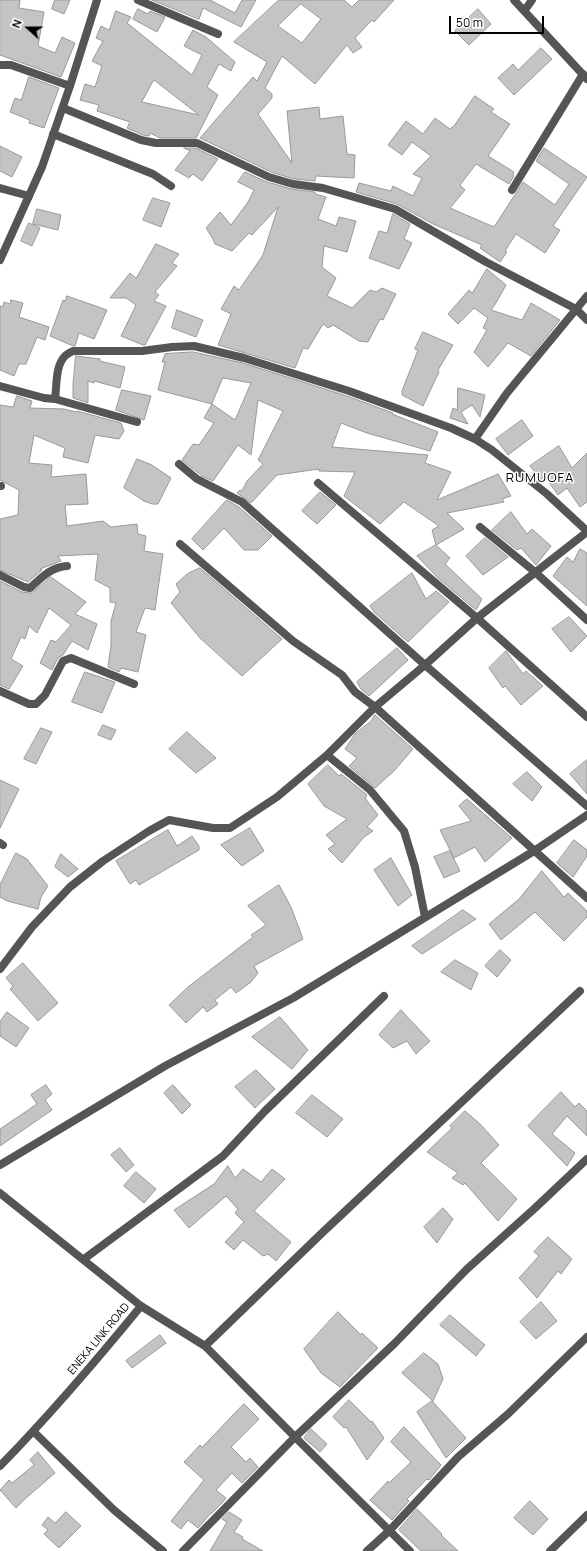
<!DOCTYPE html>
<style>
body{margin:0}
#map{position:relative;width:587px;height:1551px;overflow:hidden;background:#fff;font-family:Manrope,sans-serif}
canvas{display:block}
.north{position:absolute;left:8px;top:8px;width:40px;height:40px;-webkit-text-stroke:3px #fff;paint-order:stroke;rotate:291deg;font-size:11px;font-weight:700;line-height:16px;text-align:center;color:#000}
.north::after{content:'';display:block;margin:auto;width:14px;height:18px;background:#000;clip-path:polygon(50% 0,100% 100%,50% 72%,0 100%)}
.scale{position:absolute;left:449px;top:16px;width:95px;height:18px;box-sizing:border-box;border:2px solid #000;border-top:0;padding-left:5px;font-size:12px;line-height:14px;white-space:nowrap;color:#000;-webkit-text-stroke:3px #fff;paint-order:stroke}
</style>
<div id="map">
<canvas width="587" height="1551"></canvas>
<div class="north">N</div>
<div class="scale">50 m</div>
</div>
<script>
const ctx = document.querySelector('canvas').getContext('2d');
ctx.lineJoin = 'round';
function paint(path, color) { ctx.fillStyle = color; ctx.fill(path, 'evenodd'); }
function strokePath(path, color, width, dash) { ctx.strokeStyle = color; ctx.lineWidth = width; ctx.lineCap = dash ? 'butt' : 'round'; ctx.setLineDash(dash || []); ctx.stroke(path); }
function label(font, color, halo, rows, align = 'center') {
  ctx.font = font + ' Manrope,sans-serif'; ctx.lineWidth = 3; ctx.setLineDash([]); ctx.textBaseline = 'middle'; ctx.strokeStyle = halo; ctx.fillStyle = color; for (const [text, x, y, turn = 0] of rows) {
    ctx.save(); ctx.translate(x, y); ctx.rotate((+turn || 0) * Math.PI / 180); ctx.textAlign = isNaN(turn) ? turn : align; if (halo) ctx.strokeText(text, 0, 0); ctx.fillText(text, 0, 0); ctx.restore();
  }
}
const building = new Path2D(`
 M0 0H20L19 8 44 12 38 46 55 53 62 37 75 43 61 77 0 55Z
 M55 0H70L64 14 52 9Z
 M152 0H210L235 13 242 0H256L241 27 203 8 199 19Z
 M279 0H344L352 7 359 0H394L374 22 372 20 355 38 362 47 353 53 347 45 315 84 282 56 265 88 272 94V98L258 114 292 163 287 111 319 107 320 119 343 116 347 154 355 155 354 178 316 176 315 181 294 179 271 172 200 138 253 77 257 81 267 62 234 42ZM301 4 321 19 302 43 278 26Z
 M138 9 148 14 150 11 165 17 157 32 133 19Z
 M478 9 491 24 469 45 455 31Z
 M116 11 131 17 127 23 192 75 202 55 184 46 193 30 206 37 235 62 231 71 219 64 207 87 218 95 196 138H160L150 133 149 136 143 135 127 128 130 122 97 111 99 105 80 100 85 84 95 87 102 66 92 61 103 41 96 38 101 26 109 30ZM154 80 199 115 142 102Z
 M541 48 552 59 514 95 498 78 513 64 518 70Z
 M29 77 59 88 44 128 29 123 30 120 10 112 15 98 21 100Z
 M475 96 494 109 491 112 510 124 488 156 514 172 513 175 514 176 509 184 476 164 460 185 465 190 450 208 494 227 523 182 555 205 569 184 536 161 544 148 587 177 553 226 560 230 545 253 516 234 505 251 507 252 500 262 480 248 482 245 433 224 397 204 356 192 359 183 391 191 393 186 413 196 422 178 413 174 431 156 412 142 402 155 388 145 406 121 423 134 435 118 450 129 452 127H453Z
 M0 146 22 157 12 177 0 171Z
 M184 148H196L218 159 202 181 193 174 189 178 175 170 190 151Z
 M245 172 267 182 292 189 315 192V194L326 197 318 219 336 226 339 217 356 221 347 252 324 246 322 267 336 278 327 296 352 308 370 290 376 292 382 288 396 294 383 320 380 319 368 342 359 341 333 325 328 328 323 324 308 349 303 348 295 368 218 345 231 314 221 309 234 286 239 290 263 255 278 207 252 235 249 233 232 251 215 244 213 239 206 228 220 212 231 225 248 202 254 190 238 182Z
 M153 198 170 203 161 227 143 220Z
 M37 209 61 215 58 230 33 224Z
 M393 214 410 224 404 239 412 243 399 269 369 258 379 231 387 233Z
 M29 223 40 228 32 246 21 241Z
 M156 244 179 254 172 263 177 266 155 292 159 295 154 301 166 306 145 345H143L121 336 136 305 126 298H110L130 273 136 278Z
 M487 269 506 285 496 303 491 310 522 320 531 303 560 320 531 356 508 343 488 367 474 352 487 330 483 328 488 318 474 308 458 324 448 314 469 290 472 293Z
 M67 296 107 310 94 339 79 333 75 346H73L50 336 63 300 65 301Z
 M11 300 23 303 19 317 49 327 45 340 37 337 26 364H19L14 376 0 370V306L3 307 4 302 10 304Z
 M177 310 203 320 196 337 172 328Z
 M423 332 453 345 438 370 439 372 423 406 402 395V391L418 350 415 349Z
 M193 352 243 363 347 396 393 413 392 414 438 432 430 451 367 433 341 423 332 447 428 455 425 463 451 472 437 500 498 474 511 496 502 499 504 502 447 513 464 529 436 545 432 530 439 526 404 502 380 524 344 496 355 472 319 471V469L277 475 251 503 237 493 240 490 242 491 247 481 263 464 258 460 283 411 258 400 251 455 238 445 213 481 202 476 182 460 193 444 199 445 214 423 204 418 212 404 158 390 165 362H162L165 354ZM223 378 251 383 235 420 212 404Z
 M76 356 100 359V361L125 367 120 388 94 381V383L88 381V403L73 398V384Z
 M458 388 485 395 480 417 472 405 461 412 468 424 450 418 453 408 457 410Z
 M122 390 151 396 144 420 116 410Z
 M17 396 32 401 30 408 64 409 76 412 77 411 121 423 124 431 119 439 95 435 88 463 63 457 65 448 34 435 29 463 52 465 51 477 86 474 88 504 65 505 67 526 103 521 111 527 137 524 138 534 146 536 144 551 163 554 155 610 145 608 136 632 146 635 138 672 121 668 119 672 108 667 111 645V621L116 603 110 602V588L95 580 98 554 58 556 61 561 40 569 42 570 28 582 0 570V519L18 515 19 490 0 480V405L13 407Z
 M522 420 533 436 508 455 496 439Z
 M559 446 572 468 587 453V502L580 507 567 488 558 495 546 478 542 481 530 466Z
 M137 459 152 465 171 478 158 504H152L144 501 124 488Z
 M320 492 336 505 317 524 302 511Z
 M227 500 239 507 272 536 258 550H244L224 528 203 550 192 539Z
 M511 512 527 534 532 529 551 546 536 565 521 548 517 550 492 530Z
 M485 538 508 557 483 575 466 556Z
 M436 545 450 558 445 564 482 599 476 610 438 578 417 556Z
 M580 549 587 553V606L553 576 567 557 573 562Z
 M200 568 282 639 242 676 200 638 171 603 180 592 176 584 187 574Z
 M412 573 426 599 436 591 449 602 408 642 375 613 370 606Z
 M51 577 86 602 75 614 97 624 88 650 72 641 63 655 58 658 52 670 40 663 51 640 56 642 71 625 49 608 37 633 29 626 25 639 21 637 11 659 23 666 9 689 0 685V581L22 592 31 593Z
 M569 617 587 636 571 652 552 629Z
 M397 648 408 660 369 696 361 689 357 682Z
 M506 651 523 674 526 671 543 686 521 705 505 686 503 688 489 668Z
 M85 672 115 682 102 713 72 702Z
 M375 715 413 749 394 771 375 788 349 766 357 758 345 749 355 734 371 721Z
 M103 725 116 730 111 740 98 735Z
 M41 728 52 732 36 764 24 759Z
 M187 732 216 758 196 773 169 749Z
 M587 760V794L570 774Z
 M328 765 339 776 341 774 366 794 367 795 365 798 378 815 367 827 373 831 364 837 342 863 328 849 335 844 326 835 347 819 324 806 308 784Z
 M527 772 542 787 532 801 513 784Z
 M0 780 19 789 0 828Z
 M467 799 512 838 485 862 475 847 454 858 440 830 471 821 459 806Z
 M250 828 264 851 242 866 221 845Z
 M168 830 177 846 192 836 199 846V850L139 885 136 880 130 884 116 861Z
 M574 840 587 850V856L573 877 557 863Z
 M450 851 460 871 444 878 434 857Z
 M16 853 27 859 48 886 41 897 38 909 7 901 0 897V885Z
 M61 854 78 869 68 877 55 867Z
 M391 858 412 895 398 906 374 870Z
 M542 871 564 897 568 893 587 911V917L564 941 535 912 501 940 489 924 519 899Z
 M279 885 291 907 303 939 254 966 258 973 251 982 236 993 231 987 215 1000 218 1004 207 1012 203 1007 186 1023 169 1005 188 987 253 937 251 935 266 925 248 906Z
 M463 910 476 919 422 954 412 946Z
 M500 950 511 960 497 977 485 966Z
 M455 960 478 973 471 990 441 972Z
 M23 963 58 1003 38 1021 10 989 13 986 6 978Z
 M401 1010 430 1041 416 1054 407 1041 393 1048 379 1035Z
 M7 1012 29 1028 16 1047 0 1036V1022Z
 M280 1017 308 1050 292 1069 252 1037Z
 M256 1070 275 1089 255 1108 235 1087Z
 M46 1085 52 1094 45 1100 52 1110 0 1146V1129L37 1104 31 1095Z
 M173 1085 191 1105 182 1114 164 1093Z
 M561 1092 575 1107 579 1103 587 1111V1136L567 1116 552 1134 575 1153 567 1166 528 1126Z
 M312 1095 343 1119 327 1137 296 1113Z
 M465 1111 480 1124 499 1145 481 1163 517 1199 498 1221 465 1183 463 1185 452 1178 458 1173 427 1152 452 1128 450 1126Z
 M120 1148 134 1165 126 1172 111 1155Z
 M228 1166 235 1178 243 1169 261 1182 272 1169 285 1179 254 1211 291 1242 276 1261 268 1254 263 1256 243 1240 234 1250 225 1242 244 1222 235 1213 238 1209 226 1196 189 1228 174 1210 214 1184Z
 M136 1172 156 1189 144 1203 124 1186Z
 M443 1208 453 1219 437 1243 424 1227Z
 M548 1237 572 1259 561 1274 558 1271 537 1298 519 1278 539 1256 534 1252Z
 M541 1302 557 1321 536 1339 520 1322Z
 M338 1312 361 1335 362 1333 378 1348 340 1387 321 1373 304 1349Z
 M450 1315 485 1345 476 1356 440 1325Z
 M160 1335 166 1343 132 1368 126 1361Z
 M424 1353 438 1364 443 1379 433 1401 402 1373Z
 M349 1400 371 1422 372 1421 384 1438 367 1460 346 1427 344 1428 333 1417Z
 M432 1401 466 1438 446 1458 417 1412Z
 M244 1404 259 1419 231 1447 246 1462 250 1458 258 1467 242 1483 232 1473 216 1490 226 1498 223 1502 212 1513H211L198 1528 188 1520 181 1529 171 1521 204 1480 184 1462 200 1445 202 1447Z
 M404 1427 441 1465 429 1480 427 1479 407 1499 409 1501 392 1520 370 1500 388 1481 389 1483 411 1462 391 1442Z
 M311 1429 327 1444 320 1452 304 1438Z
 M38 1452 55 1473 26 1498 16 1508 0 1490 9 1480 12 1483 34 1465 30 1460Z
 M530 1501 548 1519 533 1535 514 1518Z
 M417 1509 442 1534 441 1535 458 1551H421L399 1530Z
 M66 1512 81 1526 59 1548 44 1534 48 1530 42 1525 48 1517 55 1523Z
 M229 1512 242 1520 234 1532 243 1537 242 1539 263 1551H210L227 1522 222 1519Z`);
paint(building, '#c4c4c4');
strokePath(building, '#999', 1);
strokePath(new Path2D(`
 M138 0 218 34
 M514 0 587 79
 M525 10 532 0
 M0 65H11L70 86
 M63 108 141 140 156 143H197L269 177 293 184 323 188 395 209 486 262 576 309 587 320
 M53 134 153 174 171 186
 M0 188 29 196
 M512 190 583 74
 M0 386 44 398 55 399 137 422
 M55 399C57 386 55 366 65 356 67 354 71 352 73 351H142L172 347 194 346 244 358 349 391 451 428 475 439 492 450 547 494 587 531
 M475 439 507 393 587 296
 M179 464 197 479 242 502 425 665 587 806
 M318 483 477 618 587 717
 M0 486H1
 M480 527 535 572 587 620
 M180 544 293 641 342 675 355 692 375 707 587 898
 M0 575 24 587 30 588C42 577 51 567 67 566
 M0 691 29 704H36L45 695 63 661 71 658 134 684
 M327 755 370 790 404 831 415 867 425 917
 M0 843 3 845
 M0 969 32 927 70 887 103 861 149 831 169 820 213 828H230L277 797 327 755 375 707 425 665 477 618 587 532
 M0 1165 165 1066 293 998 534 851 587 815
 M84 1259 223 1156 265 1111 384 996
 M141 1306 205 1346 295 1437 410 1551
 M205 1346 323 1232 580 991
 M34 1432 114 1510 163 1551
 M183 1551 295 1437 394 1344 467 1269 534 1209 587 1159
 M367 1551 389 1531 458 1457 508 1414 587 1337
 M550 1551 587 1515`), '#555', 8);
strokePath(new Path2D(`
 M0 260 42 167 70 86 97 0
 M0 1193 141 1306C96 1361 50 1415 0 1466`), '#555', 8);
label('11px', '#000', '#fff', [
 ["ENEKA LINK ROAD",99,1339,-50]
]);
ctx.letterSpacing = '1px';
label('13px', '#000', '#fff', [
 ["RUMUOFA",540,478]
]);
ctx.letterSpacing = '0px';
</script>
